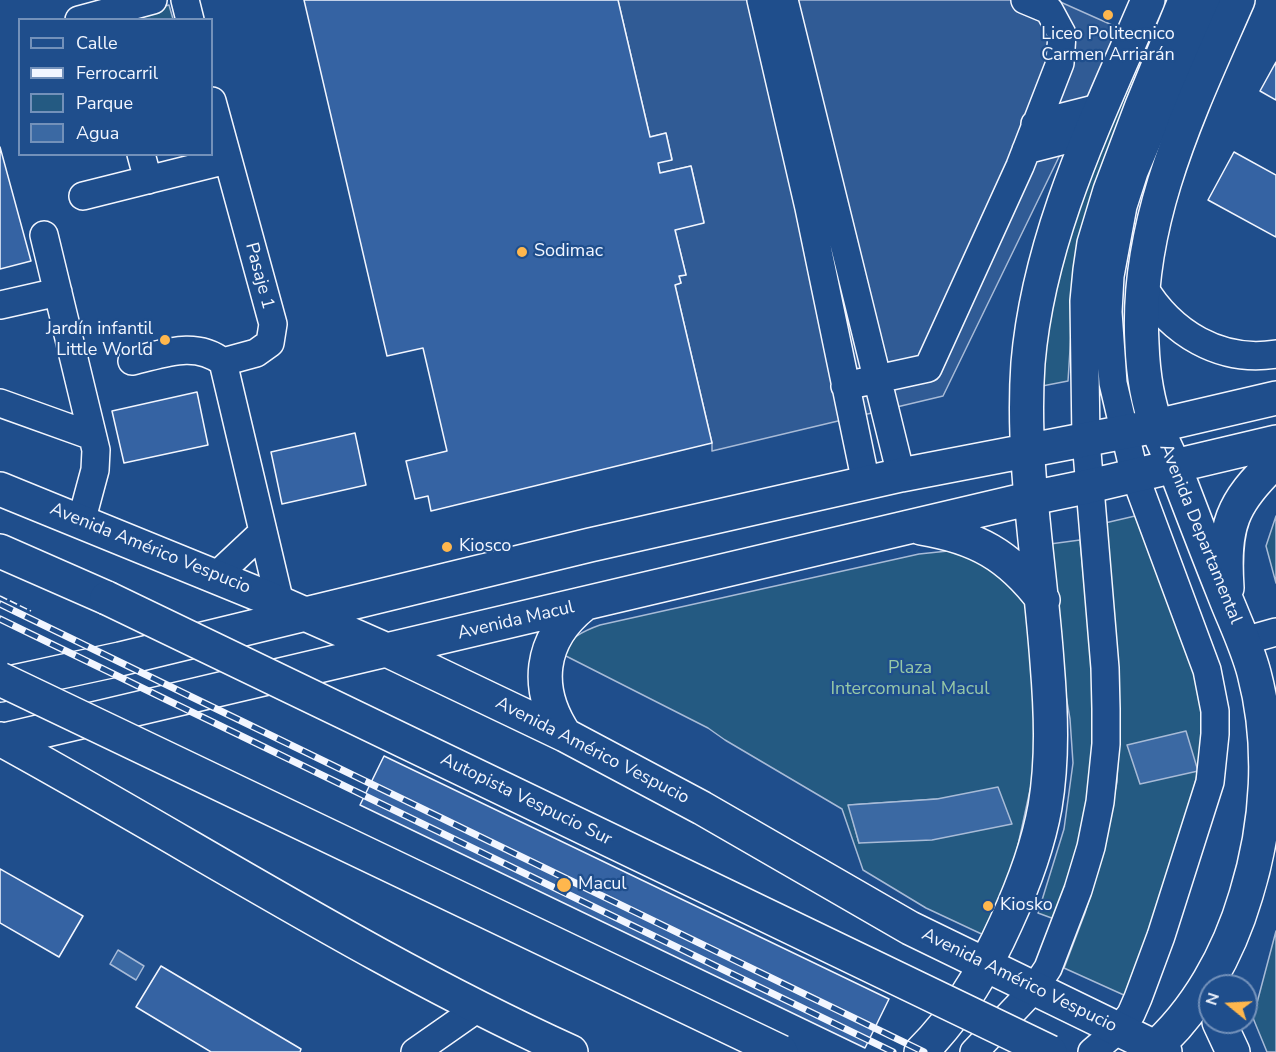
<!DOCTYPE html>
<meta charset="utf-8">
<style>
body{margin:0}
#map{position:relative;width:1276px;height:1052px;overflow:hidden;background:#1f4e8c;font-family:"Nunito Sans",sans-serif}
canvas{display:block}
.legend{position:absolute;left:18px;top:18px;width:195px;height:138px;box-sizing:border-box;background:#1f4e8c;border:2px solid #7391ba;margin:0;padding:8px 10px;list-style:none;font-size:18px;color:#f2f6ff}
.legend li{display:flex;align-items:center;gap:12px;height:30px}
.legend b{width:30px;border:2px solid #7391ba}
.north{position:absolute;left:1198px;top:974px;width:60px;height:60px;box-sizing:border-box;background:#1f4e8c;border:2px solid #7391ba;border-radius:50%;rotate:288deg;font-size:16px;font-weight:700;line-height:24px;text-align:center;color:#f2f6ff}
.north::after{content:'';display:block;margin:auto;width:21px;height:27px;background:#ffb74d;clip-path:polygon(50% 0,100% 100%,50% 72%,0 100%)}
</style>
<div id="map">
<canvas width="1276" height="1052"></canvas>
<ul class="legend">
<li><b style="height:8px;background:#1f4e8c"></b>Calle</li>
<li><b style="height:8px;background:#f2f6ff"></b>Ferrocarril</li>
<li><b style="height:16px;background:#245a82"></b>Parque</li>
<li><b style="height:16px;background:#3b69a3"></b>Agua</li>
</ul>
<div class="north">N</div>
</div>
<script>
const ctx = document.querySelector('canvas').getContext('2d');
ctx.lineJoin = 'round';
function paint(path, color) { ctx.fillStyle = color; ctx.fill(path, 'evenodd'); }
function strokePath(path, color, width, dash) { ctx.strokeStyle = color; ctx.lineWidth = width; ctx.lineCap = dash ? 'butt' : 'round'; ctx.setLineDash(dash || []); ctx.stroke(path); }
function label(font, color, halo, rows, align = 'center') {
  ctx.font = font + ' "Nunito Sans",sans-serif'; ctx.lineWidth = 4.5; ctx.setLineDash([]); ctx.textBaseline = 'middle'; ctx.strokeStyle = halo; ctx.fillStyle = color; for (const [text, x, y, turn = 0] of rows) {
    ctx.save(); ctx.translate(x, y); ctx.rotate((+turn || 0) * Math.PI / 180); ctx.textAlign = isNaN(turn) ? turn : align; if (halo) ctx.strokeText(text, 0, 0); ctx.fillText(text, 0, 0); ctx.restore();
  }
}
const green = new Path2D(`
 M1162 0H1173L1074 287 1068 381 1037 387 1065 232Z
 M169 5 173 19H112Z
 M1135 516C1159 576 1190 636 1200 701 1208 749 1194 790 1180 835 1164 889 1145 943 1126 996L1064 968 1085 913 1099 867 1117 782 1120 715 1105 523Z
 M1276 516V583L1266 546Z
 M1080 540 1097 715 1091 802 1057 920 1038 913 1064 829 1073 763 1070 719 1062 673 1050 544Z
 M948 551 984 558 1028 606 1032 631 1035 747 1032 781 1013 868 988 937 926 908 863 870 842 809 725 740 708 728 560 653C570 638 583 631 600 625L919 554ZM937 799 859 843 849 805Z
 M1276 931V1052H1267L1253 1018Z`);
paint(green, '#245a82');
strokePath(green, '#a8bbd7', 1.5);
const parking = new Path2D(`
 M618 0H1056L1121 29 943 396 712 451V443L675 285 681 283 679 276 686 275 675 230 704 222 691 166 660 173 658 163 672 159 666 133 650 137Z`);
paint(parking, '#305b95');
strokePath(parking, '#a8bbd7', 1.5);
const water = new Path2D(`
 M1186 731 1198 771 1140 784 1127 745Z
 M998 787 1012 824 932 840 859 843 848 805 937 799Z
 M118 950 144 966 136 980 110 964Z`);
paint(water, '#3b69a3');
strokePath(water, '#a8bbd7', 1.5);
const building = new Path2D(`
 M304 0H618L650 137 666 133 672 160 658 163 660 173 691 166 704 223 675 230 686 275 679 276 681 283 675 285 712 443 431 511 428 496 415 499 406 461 447 451 423 348 387 356Z
 M1276 62V100L1260 91Z
 M0 147 31 261 0 269Z
 M1234 152 1276 175V237L1208 200Z
 M197 392 208 445 124 463 112 411Z
 M355 433 366 485 282 504 271 452Z
 M384 756 889 999 865 1048 360 805Z
 M0 869 83 916 59 957 0 923Z
 M161 966 301 1049 300 1052H211L136 1007Z`);
paint(building, '#3563a3');
strokePath(building, '#f2f6ff', 1.5);
const minor = new Path2D(`
 M185 0 190 20
 M761 0 809 208 866 483
 M784 0 901 475
 M79 20 153 0
 M212 101 273 324 270 343 256 353 223 362
 M1035 124 1102 107
 M1026 150 1069 139 1076 140 1084 153
 M141 154 148 180
 M83 196 227 160
 M44 235 96 450 95 470 81 522
 M1143 286C1171 333 1220 363 1276 354
 M0 305 58 292
 M132 361C163 354 195 340 223 362L280 603
 M845 386 928 368 1020 166 1060 63 1062 34 1049 10 1025 0
 M0 403 92 436
 M216 576 263 532
 M1244 641 1276 632
 M415 1052 478 1008
 M974 1052 1034 989 1048 968 1078 890 1091 847 1100 802 1106 744V709L1105 668 1086 440 1084 301 1087 270 1091 243 1107 190 1139 105 1182 0
 M1092 1052 1119 1029 1131 1014 1138 998 1161 936 1210 782 1215 734V711L1207 670 1135 476 1113 383 1108 312 1110 276 1123 206 1134 172 1207 0`);
const major = new Path2D(`
 M0 489 280 603 389 651 565 735 702 808 910 928 1165 1052
 M921 528C976 537 1009 555 1043 600
 M1227 588C1223 526 1231 503 1276 461
 M0 685 120 659 590 545 901 475 1156 426 1276 398
 M565 735C534 689 539 640 583 605
 M0 739C190 843 373 962 571 1052
 M0 741 1032 498 1090 486 1276 442
 M1219 1022 1233 1052
 M921 1052C958 1015 985 970 1006 923 1023 886 1038 846 1045 807 1053 759 1051 711 1047 662 1040 563 1021 462 1028 363 1039 234 1098 117 1148 0
 M1150 1052C1197 1012 1229 953 1246 895 1268 824 1273 745 1254 673 1247 646 1234 620 1224 594 1207 552 1191 510 1175 468 1169 454 1162 441 1157 427 1147 401 1143 371 1142 344 1135 221 1190 110 1238 0`);
const highway = new Path2D(`
 M0 551 107 598`);
strokePath(minor, '#f2f6ff', 30);
strokePath(major, '#f2f6ff', 36);
strokePath(highway, '#f2f6ff', 36);
strokePath(minor, '#1f4e8c', 27);
strokePath(major, '#1f4e8c', 33);
strokePath(highway, '#1f4e8c', 33);
const rail = new Path2D(`
 M0 604 924 1052
 M0 619 893 1052`);
strokePath(rail, '#f2f6ff', 7);
strokePath(rail, '#1f4e8c', 4.5, [14]);
const highwayBridge = new Path2D(`
 M107 598 1050 1052
 M0 679 781 1052`);
strokePath(highwayBridge, '#f2f6ff', 36, []);
strokePath(highwayBridge, '#1f4e8c', 33);
strokePath(new Path2D(`
 M0 596 31 611`), '#f2f6ff', 1.5, [8, 3]);
for (const [x, y, r, color] of [
 [1108,15,6,"#ffb74d"],
 [522,252,6,"#ffb74d"],
 [165,340,6,"#ffb74d"],
 [447,547,6,"#ffb74d"],
 [564,885,8,"#ffb74d"],
 [988,906,6,"#ffb74d"]
]) { const dot = new Path2D(); dot.arc(x, y, r, 0, 2 * Math.PI); ctx.fillStyle = color; ctx.fill(dot); strokePath(dot, '#1f4e8c', 2); }
label('18px', '#f2f6ff', '#1f4e8c', [
 ["Liceo Politecnico",1108,35,"center"],
 ["Carmen Arriarán",1108,56,"center"],
 ["Sodimac",534,252],
 ["Jardín infantil",153,330,"right"],
 ["Little World",153,351,"right"],
 ["Kiosco",459,547],
 ["Macul",578,885],
 ["Kiosko",1000,906]
], 'left');
label('18px', '#f2f6ff', '#1f4e8c', [
 ["Pasaje 1",259,276,75],
 ["Avenida Departamental",1200,534,68],
 ["Avenida Américo Vespucio",150,549,22],
 ["Avenida Macul",516,621,-13],
 ["Avenida Américo Vespucio",592,751,27],
 ["Autopista Vespucio Sur",526,800,26],
 ["Avenida Américo Vespucio",1019,981,26]
]);
label('18px', '#97c8a6', '#1f4e8c', [
 ["Plaza",910,669],
 ["Intercomunal Macul",910,690]
]);
</script>
